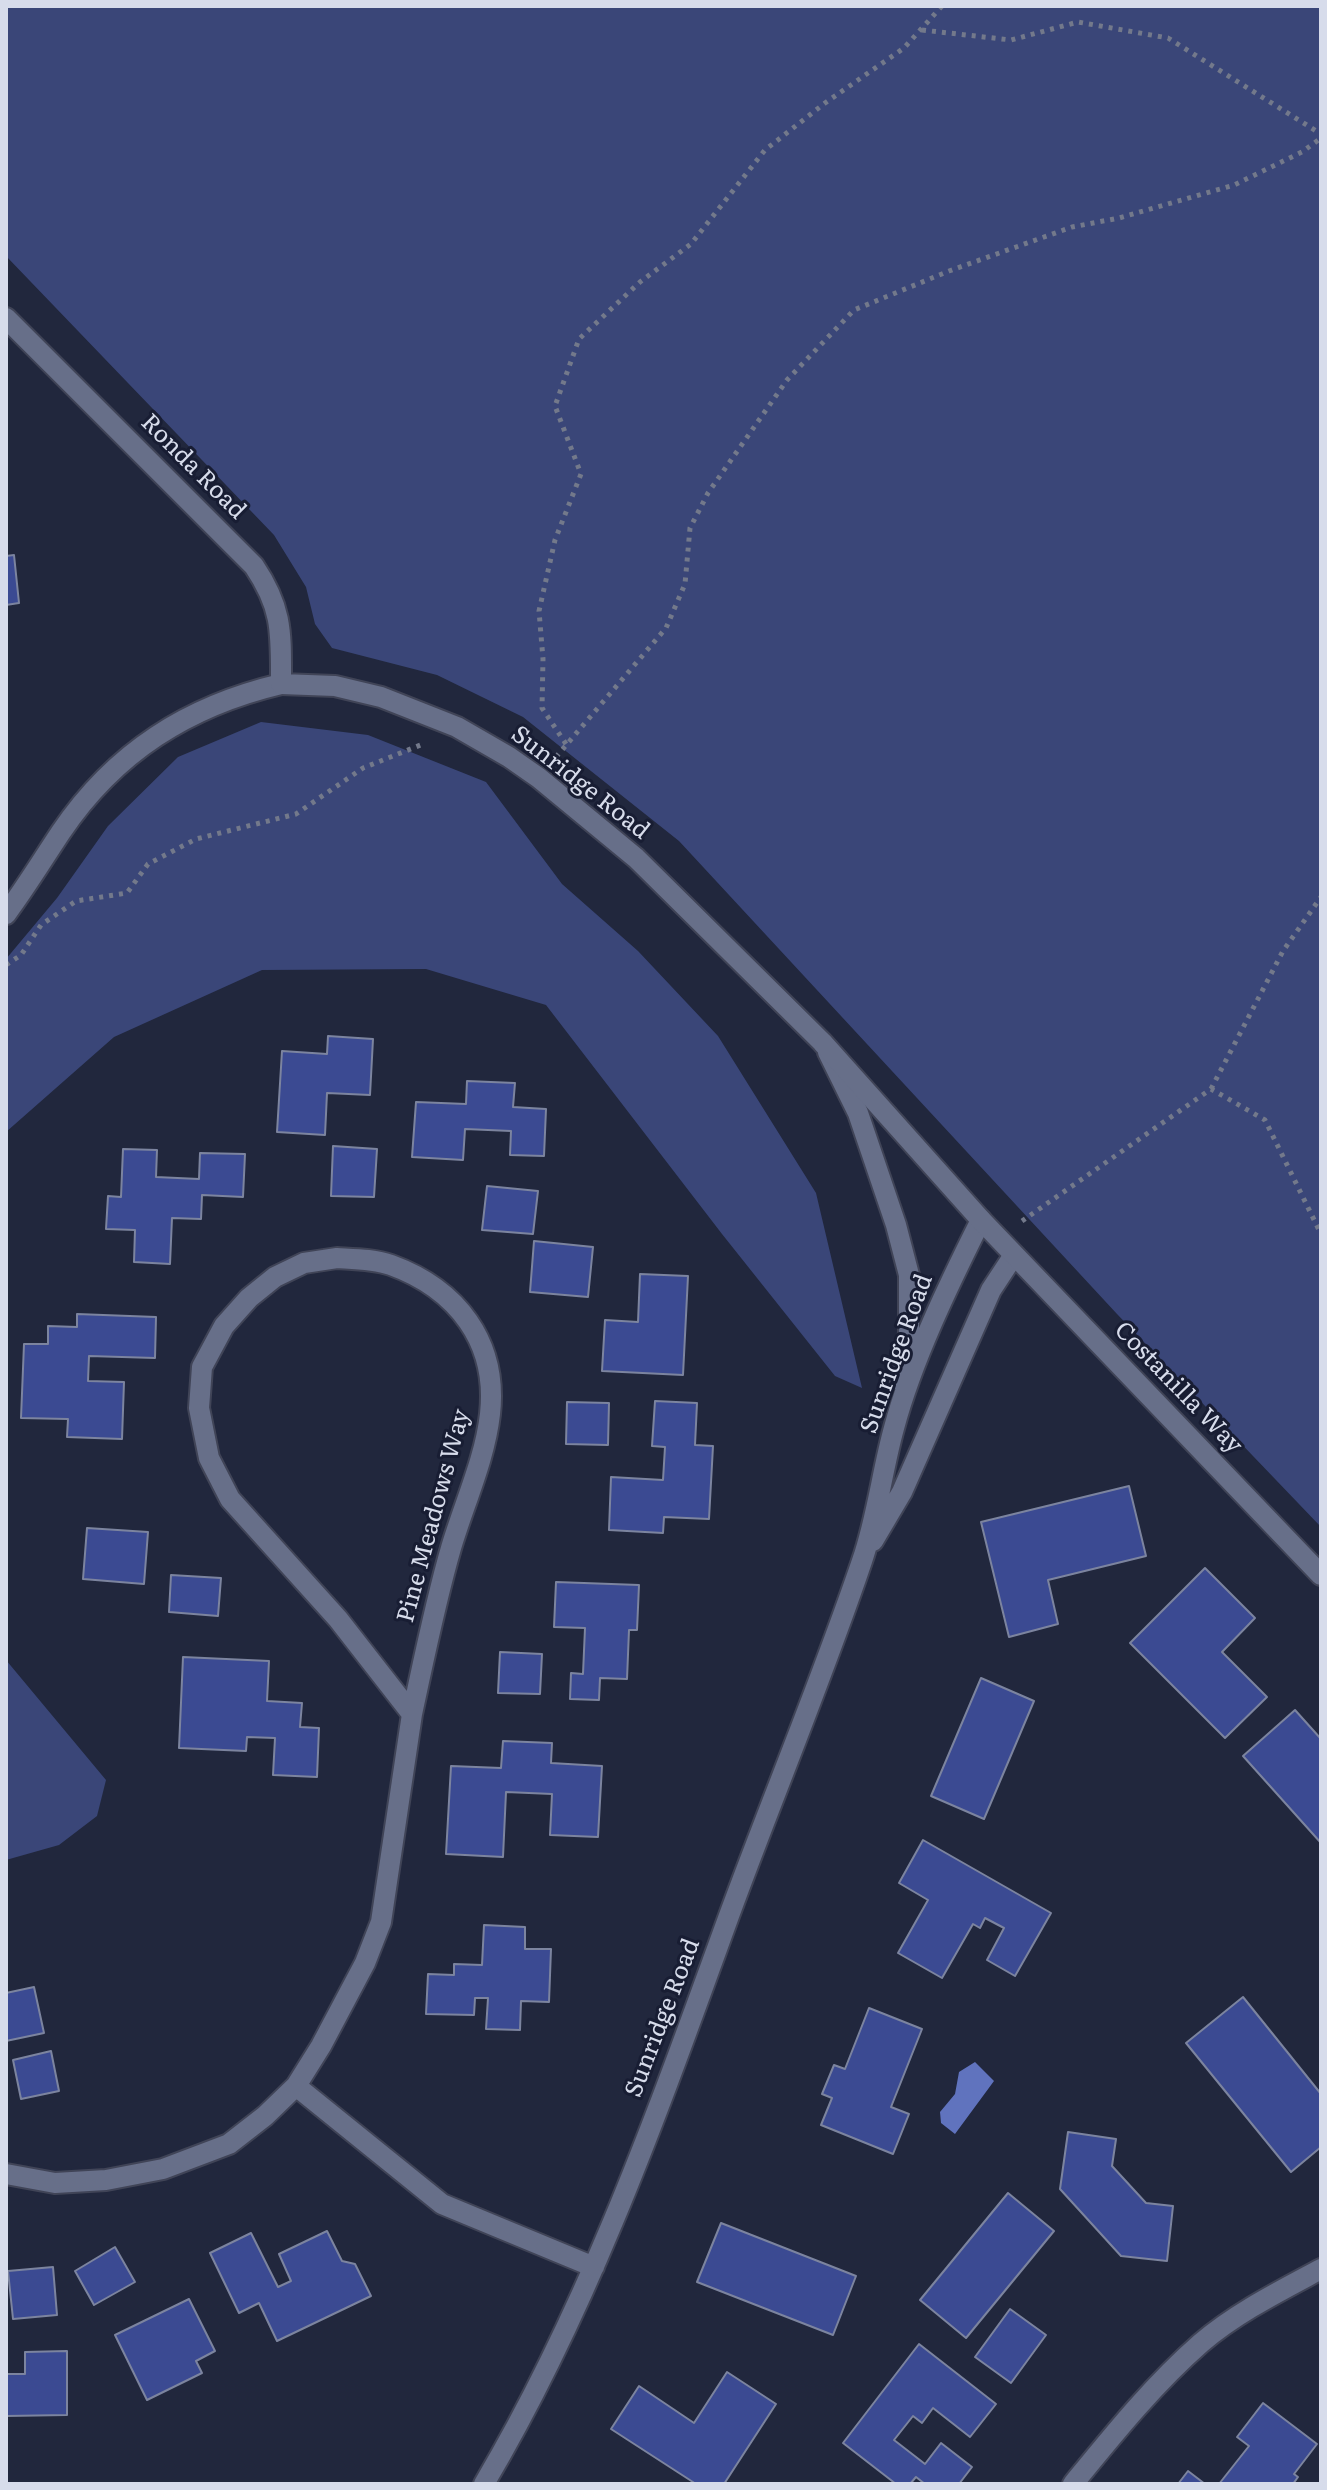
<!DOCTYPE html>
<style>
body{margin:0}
#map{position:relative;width:1327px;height:2490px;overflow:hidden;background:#21273d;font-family:Literata,serif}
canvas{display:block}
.frame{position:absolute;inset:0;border:8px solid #d7dceb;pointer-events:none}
</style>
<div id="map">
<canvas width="1327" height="2490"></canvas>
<div class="frame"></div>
</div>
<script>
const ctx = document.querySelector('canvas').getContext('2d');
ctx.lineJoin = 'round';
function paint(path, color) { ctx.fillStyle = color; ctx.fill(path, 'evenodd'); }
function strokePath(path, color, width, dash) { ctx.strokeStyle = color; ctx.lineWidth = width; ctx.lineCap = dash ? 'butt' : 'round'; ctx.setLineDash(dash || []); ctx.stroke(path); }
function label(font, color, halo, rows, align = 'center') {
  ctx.font = font + ' Literata,serif'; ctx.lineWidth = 6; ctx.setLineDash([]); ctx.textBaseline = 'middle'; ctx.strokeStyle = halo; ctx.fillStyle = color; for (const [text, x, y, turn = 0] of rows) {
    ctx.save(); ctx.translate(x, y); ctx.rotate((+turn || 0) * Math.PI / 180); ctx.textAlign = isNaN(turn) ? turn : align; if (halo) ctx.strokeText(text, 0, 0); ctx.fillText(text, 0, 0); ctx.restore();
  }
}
paint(new Path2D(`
 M6 6H1321V1527L1117 1314 679 841 523 717 437 675 332 648 315 624 306 587 274 535 6 256Z
 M261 722 368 735 486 782 562 884 638 951 718 1036 816 1193 862 1388 835 1376 722 1234 546 1005 426 969 262 970 114 1037 6 1132V959L57 898 108 826 178 757Z
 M6 1660 106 1780 97 1816 59 1845 6 1860Z`), '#3a4678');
paint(new Path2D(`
 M975 2062 994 2081 955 2134 941 2123 940 2112 955 2094 959 2072Z`), '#6073be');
const building = new Path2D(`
 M14 555 19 603 6 605V556Z
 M328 1036 373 1039 370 1095 327 1093 325 1135 277 1132 282 1051 327 1054Z
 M467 1081 515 1083 513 1107 546 1109 544 1156 510 1155 511 1131 465 1129 463 1160 412 1157 416 1102 466 1104Z
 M333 1146 377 1149 374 1197 331 1196Z
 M123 1149 157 1150 156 1177 199 1179 200 1153 245 1154 243 1197 202 1195 201 1219 172 1218 170 1264 134 1262 135 1230 106 1229 108 1196 121 1197Z
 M487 1186 538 1191 533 1234 482 1230Z
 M534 1241 593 1247 588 1297 530 1292Z
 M640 1274 688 1276 683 1375 602 1371 605 1320 638 1322Z
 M77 1314 156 1317 155 1358 89 1356 88 1381 124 1382 122 1439 67 1437 68 1419 21 1418 24 1344H48V1326L77 1327Z
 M655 1401 697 1403 695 1445 713 1446 709 1519 664 1517 663 1533 609 1530 611 1477 663 1480 665 1447 652 1446Z
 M567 1402 609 1403 608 1445 566 1444Z
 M1129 1486 1146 1556 1048 1580 1058 1624 1009 1637 981 1522Z
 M87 1528 148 1532 144 1584 83 1579Z
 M1205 1568 1255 1618 1222 1652 1267 1697 1225 1738 1130 1643Z
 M171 1575 221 1578 218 1616 169 1612Z
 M556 1582 639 1585 637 1630H629L627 1679 600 1678 599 1700 570 1699 571 1673 583 1674 585 1628 554 1627Z
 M500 1652 542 1654 540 1694 498 1693Z
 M183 1657 269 1661 267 1701 302 1703 300 1727 319 1728 317 1777 273 1775 275 1738 247 1737 246 1751 179 1748Z
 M981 1678 1034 1701 984 1819 931 1796Z
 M1295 1710 1321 1739V1843L1243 1756Z
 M503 1741 552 1743 551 1763 602 1766 598 1837 550 1835 552 1794 506 1792 503 1857 446 1854 451 1766 501 1768Z
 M923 1840 1051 1913 1015 1976 987 1960 1004 1928 985 1918 980 1928 973 1924 942 1978 898 1953 928 1900 899 1883Z
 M484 1925 525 1927V1949H551L549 2002 521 2001 520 2030 486 2029 488 1998H475L474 2015 426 2014 428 1974 454 1975V1964L482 1965Z
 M34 1987 44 2033 6 2041V1993Z
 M1243 1997 1321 2094V2147L1291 2172 1186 2043Z
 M869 2008 922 2029 891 2107 909 2114 893 2154 821 2125 832 2098 822 2094 834 2065 845 2069Z
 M51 2051 59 2091 21 2099 13 2060Z
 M1068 2132 1116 2139 1112 2166 1146 2203 1173 2206 1167 2261 1121 2256 1060 2189Z
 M1008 2193 1054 2231 966 2338 920 2300Z
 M721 2223 856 2276 833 2335 697 2282Z
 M327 2231 342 2261 355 2264 371 2296 277 2341 259 2303 239 2313 210 2253 251 2233 278 2287 291 2281 279 2254Z
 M115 2247 135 2282 94 2305 75 2271Z
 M53 2267 57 2315 13 2319 8 2271Z
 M189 2299 215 2351 196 2361 202 2373 147 2400 115 2335Z
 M1010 2309 1046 2335 1011 2383 975 2357Z
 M919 2344 996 2404 970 2437 933 2408 922 2423 913 2416 894 2440 925 2464 941 2443 972 2467 959 2484H925L916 2477 910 2484H896L843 2443Z
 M67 2351V2415L6 2416V2374H25V2352Z
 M727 2372 776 2404 724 2484H696L611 2429 639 2386 694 2423Z
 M1263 2403 1317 2444 1294 2474 1298 2477 1293 2484H1219L1249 2446 1237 2437Z
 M1188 2471 1205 2484H1178Z`);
paint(building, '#3b4a92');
strokePath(building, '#7c849f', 2);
const minor = new Path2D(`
 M6 914C26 887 43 859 61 832 115 752 188 706 281 684
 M828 1052 858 1113 896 1225 909 1275V1333L901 1381
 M337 1258C355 1259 374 1259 391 1265 457 1289 498 1342 490 1414 485 1459 464 1504 451 1548 435 1603 424 1659 412 1714L338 1619 230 1499 209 1458 199 1408 202 1367 224 1326 249 1298 275 1277 304 1263Z
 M873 1541 902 1492 991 1290 1014 1255
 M296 2086 442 2204 594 2267
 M6 2174 55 2183 106 2180 163 2169 229 2144 265 2116 296 2086 321 2046 365 1963 381 1922 412 1714
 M484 2484C590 2305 659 2108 730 1913 773 1796 822 1679 862 1561 877 1518 882 1471 894 1428 912 1360 950 1282 981 1220
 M1073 2484C1113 2435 1153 2385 1201 2343 1236 2313 1280 2291 1321 2269`);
const tertiary = new Path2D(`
 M6 318 254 566C283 609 281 633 281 684L335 686 381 697 457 727 509 757 539 778 636 858 822 1042 981 1220 1321 1575`);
strokePath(minor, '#404457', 24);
strokePath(tertiary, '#404457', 24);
strokePath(new Path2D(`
 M922 30 1011 40 1078 22 1168 38 1321 134
 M566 744 542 708 543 659 539 611 555 540 581 474 555 406 579 339 640 282 691 244 765 150 825 103 904 48 942 6
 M556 757 666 628 685 584 690 528 708 493 787 380 854 310 949 271 1072 227 1119 218 1234 185 1302 152 1321 138
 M6 965 21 955 41 925 76 901 127 893 148 864 196 839 296 814 363 768 423 744
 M1211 1089 1283 951 1321 897
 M1022 1221 1211 1089 1265 1120 1321 1234`), '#73798b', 5, [4, 6]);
strokePath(minor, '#676f89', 20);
strokePath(tertiary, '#676f89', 20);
label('24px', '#d7dceb', '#181d33', [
 ["Ronda Road",193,467,45],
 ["Sunridge Road",580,783,38],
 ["Sunridge Road",897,1354,-70],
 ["Costanilla Way",1178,1388,46],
 ["Pine Meadows Way",434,1516,-75],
 ["Sunridge Road",663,2018,-69]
]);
</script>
